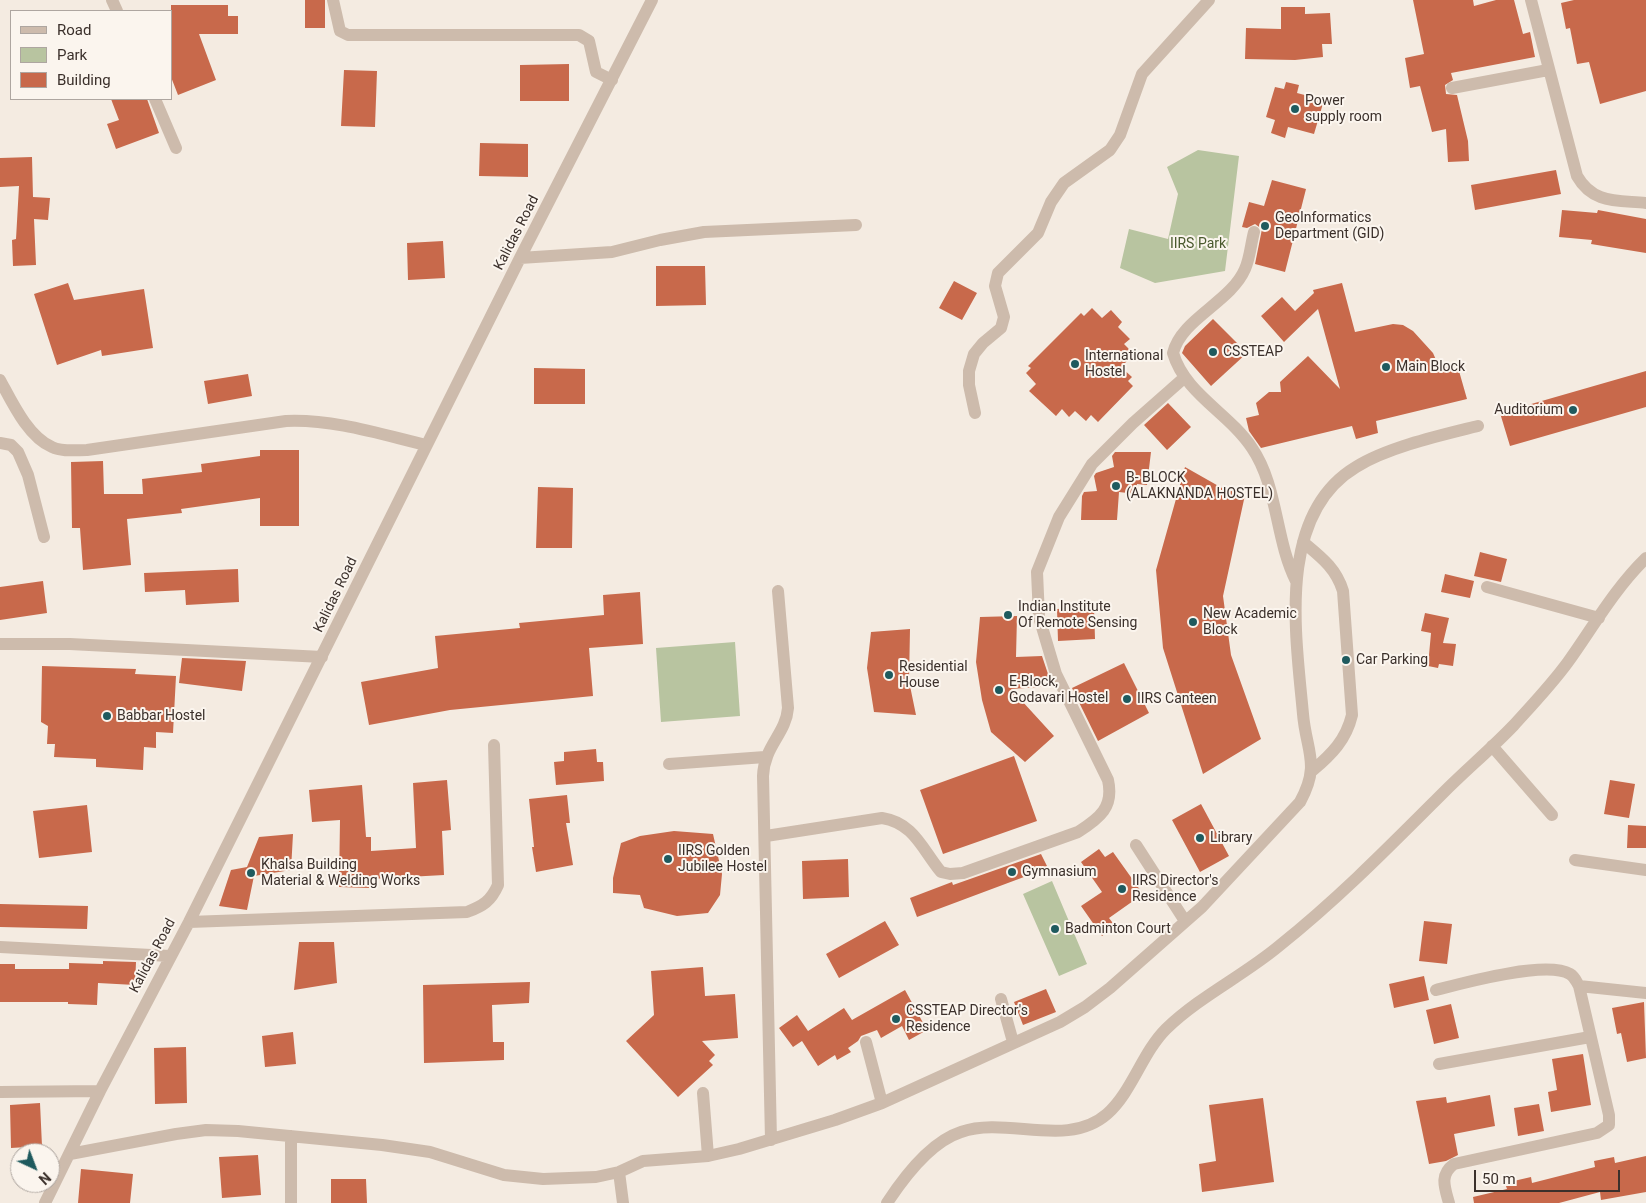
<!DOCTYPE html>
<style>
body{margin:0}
#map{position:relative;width:1646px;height:1203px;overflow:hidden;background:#f4ebe1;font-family:Roboto,sans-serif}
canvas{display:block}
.legend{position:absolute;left:10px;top:10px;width:162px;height:90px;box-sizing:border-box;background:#fbf5ee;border:1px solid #aea6a0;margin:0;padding:6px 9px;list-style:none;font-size:15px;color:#3b302b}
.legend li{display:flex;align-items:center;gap:10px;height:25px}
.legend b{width:25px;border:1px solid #aea6a0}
.north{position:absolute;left:10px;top:1143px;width:50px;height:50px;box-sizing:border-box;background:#fbf5ee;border:1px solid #aea6a0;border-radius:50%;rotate:137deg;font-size:14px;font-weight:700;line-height:20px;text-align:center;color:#3b302b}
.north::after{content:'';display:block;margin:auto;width:18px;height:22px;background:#1f5a5e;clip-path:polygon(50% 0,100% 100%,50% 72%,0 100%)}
.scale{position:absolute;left:1474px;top:1170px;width:146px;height:22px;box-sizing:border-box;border:2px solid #3b302b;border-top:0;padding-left:6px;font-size:15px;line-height:18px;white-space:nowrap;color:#3b302b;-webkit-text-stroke:4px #fbf5ee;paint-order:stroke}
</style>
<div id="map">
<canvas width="1646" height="1203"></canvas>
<ul class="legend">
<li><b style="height:6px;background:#cdbbac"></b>Road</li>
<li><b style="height:14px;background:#b8c4a0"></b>Park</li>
<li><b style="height:14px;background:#c8694b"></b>Building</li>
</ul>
<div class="north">N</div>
<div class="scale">50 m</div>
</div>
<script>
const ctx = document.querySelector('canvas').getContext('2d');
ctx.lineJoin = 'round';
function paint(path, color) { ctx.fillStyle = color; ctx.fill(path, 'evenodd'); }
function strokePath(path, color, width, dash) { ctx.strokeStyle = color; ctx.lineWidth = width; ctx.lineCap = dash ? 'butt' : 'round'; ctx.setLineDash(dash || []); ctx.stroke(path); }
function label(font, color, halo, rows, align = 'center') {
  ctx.font = font + ' Roboto,sans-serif'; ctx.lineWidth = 4; ctx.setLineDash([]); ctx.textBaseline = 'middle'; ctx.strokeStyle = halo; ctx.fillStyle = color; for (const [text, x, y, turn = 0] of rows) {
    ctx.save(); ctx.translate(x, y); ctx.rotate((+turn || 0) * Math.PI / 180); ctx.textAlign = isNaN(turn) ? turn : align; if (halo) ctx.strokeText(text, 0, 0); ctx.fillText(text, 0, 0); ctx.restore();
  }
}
paint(new Path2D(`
 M1198 150 1239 156 1225 271 1155 283 1120 268 1129 229 1168 239 1178 194 1167 167Z
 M735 642 740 716 661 722 656 648Z
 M1052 881 1087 964 1059 976 1023 894Z`), '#b8c4a0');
paint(new Path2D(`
 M305 0H325V28H305Z
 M1413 0H1473L1474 6 1496 0H1514L1523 34 1530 32 1535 57 1451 73 1453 80 1445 85 1446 94 1457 95 1468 141 1469 161 1448 162 1446 129 1432 132 1420 86 1410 88 1405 58 1424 54Z
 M1574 0H1646V91L1600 104 1589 62 1577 64 1570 28 1566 29 1561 3Z
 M171 5H228V16H238V34H199L216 80 178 95 171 77Z
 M1281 7H1305V14L1330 13 1332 44H1322L1323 57 1295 60 1245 59 1246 28 1281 29Z
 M569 64V101H520V65Z
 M344 70 377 71 375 127 341 126Z
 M1286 82 1299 85 1297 93 1324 100 1314 134 1288 127 1285 138 1271 133 1275 120 1266 117 1275 87 1284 89Z
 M111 99H147L159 133 116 149 107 124 119 120Z
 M480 143 528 144V177L479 176Z
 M32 157 33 197 50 198 48 220 34 219 36 265 13 266 12 240 16 239 19 186 0 187V158Z
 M1556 170 1561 194 1475 210 1471 185Z
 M1272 180 1306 189 1285 272 1255 264 1262 229 1255 224 1247 228 1242 227 1249 202 1264 206Z
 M1562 210 1597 213 1598 210 1646 219V253L1591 244 1592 240 1559 237Z
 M443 241 445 278 408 280 407 243Z
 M656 266H705L706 305 656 306Z
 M954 281 977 293 962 320 939 308Z
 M68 283 74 300 144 289 153 348 102 356 101 350 57 365 34 294Z
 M1342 283 1355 332 1393 324 1403 325 1413 331 1433 353 1440 369 1457 364 1467 399 1376 421 1378 433 1356 439 1352 426 1261 448 1249 431 1246 418 1259 415 1256 403 1269 392H1281L1280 382 1308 356 1340 389 1318 309 1284 342 1261 316 1282 297 1295 311 1314 293 1313 290Z
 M1092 308 1102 318 1111 310 1122 322 1118 327 1130 339 1124 344 1134 354 1121 367 1132 377 1128 381 1133 386 1098 422 1091 415 1086 421 1075 411 1069 417 1062 409 1056 416 1029 391 1036 384 1026 373 1031 368 1028 366 1081 313 1084 316Z
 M1213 319 1247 353 1211 386 1182 353 1185 346Z
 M534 368 585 369V404H534Z
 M1646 371V407L1510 446 1500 413Z
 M248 374 252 396 208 404 204 381Z
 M1168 403 1191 427 1167 450 1144 425Z
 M260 450H299V526H260V498L181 509 182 513 127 519 131 565 83 570 80 528H72L71 462 103 461 104 494H143L142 479 202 472 201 464 260 456Z
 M1115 452H1151L1147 485 1137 484 1136 494 1119 492 1117 520H1081L1082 496 1084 492 1097 491 1094 476 1096 473 1114 467 1112 456Z
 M1185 467 1222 488 1245 495 1223 596 1231 655 1261 739 1203 774 1163 648 1156 570Z
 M538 487 573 488 572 548H536Z
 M1480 552 1507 559 1501 582 1474 576Z
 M238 569 239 602 186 605 185 590 145 592 144 573Z
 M1445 574 1474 581 1470 598 1441 592Z
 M43 581 47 613 0 620V587Z
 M640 592 643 644 589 648 593 696 450 710 369 725 361 682 438 668 435 636 520 628 519 623 604 615 603 595Z
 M1094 607 1095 639 1058 641 1057 609Z
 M1425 613 1449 618 1443 643 1456 644 1453 666 1439 664 1438 668 1428 666 1431 633 1421 631Z
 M1017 616 1016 657 1042 656 1050 680 1040 687 1011 689 1054 736 1025 762 991 732 982 700 976 662 980 617Z
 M910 629 909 681 916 715 874 712 867 668 871 632Z
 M182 658 246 661 242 691 179 683Z
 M1124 663 1149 713 1098 741 1072 688Z
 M42 666 136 669 135 674 176 676 173 733 156 732V748L144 747 143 770 96 767V759L54 757 55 744H47L48 726 41 722Z
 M596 749 597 762H603L604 781 556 785 554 762 564 761V752Z
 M1014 756 1037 821 943 854 920 790Z
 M447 780 451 830 442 831 444 875 371 879 370 888 339 887 340 820 312 822 309 790 362 785 366 837H371V851L416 848 413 783Z
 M1610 780 1635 784 1629 818 1604 814Z
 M567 795 570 823H566L573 865 536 872 532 847H534L529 799Z
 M1201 804 1229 856 1200 872 1172 820Z
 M87 805 92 852 39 858 33 811Z
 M1628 825 1646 826V848H1627Z
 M674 831 713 834 722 874 720 895 708 913 677 916 644 908 640 895 613 893V878L621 843 640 836Z
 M293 834 291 870 254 876 247 910 219 906 231 870 247 867 259 837Z
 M1099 849 1105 857 1113 852 1143 894 1109 918 1115 926 1102 936 1081 906 1102 892 1081 862Z
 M1041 854 1048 868 917 917 910 898 952 882 953 885Z
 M848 859 849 897 803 899 802 861Z
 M0 904 88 906 87 929 0 927Z
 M885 921 899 945 839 978 826 954Z
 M1424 921 1452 924 1447 964 1419 961Z
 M299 942H334L337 983 294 990Z
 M103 961 136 962 135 985 98 983 97 1005 68 1004V1002H0V964H15V969H69V963L103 964Z
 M703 967 705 996 735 994 738 1038 702 1041 715 1055 709 1061 713 1065 678 1097 626 1041 654 1015 651 971Z
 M1424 976 1429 1000 1394 1008 1389 984Z
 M530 982 529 1003 492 1005 493 1042H504V1060L424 1063 423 985Z
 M1046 989 1056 1012 1023 1025 1014 1002Z
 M905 990 927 1030 909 1040 902 1026 881 1038 877 1030 861 1036 858 1041 848 1048 851 1052 837 1060 835 1055 818 1066 802 1041 793 1047 779 1028 797 1015 808 1031 844 1008 852 1020Z
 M1644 1002 1646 1058 1627 1062 1621 1033 1617 1034 1612 1008Z
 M1451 1004 1459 1038 1434 1044 1426 1010Z
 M293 1032 296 1064 265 1067 262 1036Z
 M186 1047 187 1103 155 1104 154 1048Z
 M1583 1054 1591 1105 1551 1112 1548 1092 1557 1090 1552 1059Z
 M1490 1095 1495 1126 1454 1134 1458 1155 1446 1161 1429 1164 1416 1101 1446 1097 1447 1103Z
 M1263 1098 1274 1182 1202 1192 1199 1164 1216 1161 1209 1105Z
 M40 1103 42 1146 11 1148 10 1105Z
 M1539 1104 1544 1131 1518 1136 1514 1108Z
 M258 1155 261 1195 222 1198 219 1157Z
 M1646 1156V1192L1601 1200 1600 1192 1559 1203H1474L1473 1197 1507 1189 1505 1183 1531 1177 1532 1183 1595 1167 1594 1161 1614 1157 1615 1163Z
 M81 1169 133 1174 130 1203H78Z
 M331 1179H366L367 1203H331Z`), '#c8694b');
strokePath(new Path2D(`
 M112 0 117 11
 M333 0 340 31 348 35H579L589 41 596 72 612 80
 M1531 0 1577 176C1593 204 1617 200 1646 203
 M1452 88 1548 70
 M155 99 176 148
 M1254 232C1251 243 1250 258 1245 269 1231 302 1181 319 1173 353 1185 394 1229 413 1252 448 1278 486 1275 539 1296 581
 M520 258 612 252 660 240 704 232 856 225
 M0 380C12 402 28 437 52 447 62 452 76 450 87 450L286 421C334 419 380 434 426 445
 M975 413 969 385V371L974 354 983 343 1001 328 1004 317 995 286 998 273 1038 233 1051 202 1064 183 1110 150 1120 135 1142 74 1209 0
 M0 443 11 445 18 452 28 475 44 537
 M1303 542C1321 557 1336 568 1343 591L1352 715C1346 740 1332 754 1312 771
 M1487 587 1599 618
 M0 644H70L322 657
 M1492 746 1552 815
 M669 764 765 757
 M766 836 882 818C914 823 922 849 941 872L950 874 963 873 1078 832C1100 818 1114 807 1108 780L1056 674 1039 617 1037 572 1059 517 1092 464 1133 423 1184 378
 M1136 845 1185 921
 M1575 860 1646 870
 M189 922 467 912C483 906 491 901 498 885L494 745
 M0 947 170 956
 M1579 986 1646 993
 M1436 990C1463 983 1546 960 1570 974 1575 977 1576 981 1579 986L1609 1115V1125L1597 1133 1454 1164C1439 1175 1445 1188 1449 1203
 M1001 999 1013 1042
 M866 1042 882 1103
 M1439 1064 1590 1037
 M0 1092 100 1091
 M703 1093 708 1156
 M771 1140 763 776C764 746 786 734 788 708L778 591
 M70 1154 176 1134 206 1130 238 1131 382 1145 430 1152 504 1175 543 1179 596 1177 619 1172 643 1161 708 1156 739 1149 835 1120 882 1103 1060 1022 1085 1007 1110 988 1202 907 1300 802C1321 764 1306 751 1303 714 1296 636 1276 515 1356 467 1388 447 1442 435 1478 426
 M619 1172 623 1203
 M45 1203 100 1091 189 922 520 258 652 0
 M291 1203V1136
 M887 1203C904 1177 930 1142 961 1132 1007 1116 1067 1149 1107 1114 1132 1092 1142 1053 1166 1029 1200 996 1243 976 1279 946 1338 899 1390 846 1443 793 1466 770 1491 749 1514 725 1533 704 1552 684 1568 662 1593 627 1615 588 1646 558`), '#cdbbac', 12);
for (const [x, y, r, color] of [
 [1295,109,5,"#1f5a5e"],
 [1265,226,5,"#1f5a5e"],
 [1213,352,5,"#1f5a5e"],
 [1075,364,5,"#1f5a5e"],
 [1386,367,5,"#1f5a5e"],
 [1573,410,5,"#1f5a5e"],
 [1116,486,5,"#1f5a5e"],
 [1008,615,5,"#1f5a5e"],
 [1193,622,5,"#1f5a5e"],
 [1346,660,5,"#1f5a5e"],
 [889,675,5,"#1f5a5e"],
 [999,690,5,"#1f5a5e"],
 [1127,699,5,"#1f5a5e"],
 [107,716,5,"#1f5a5e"],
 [1200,838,5,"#1f5a5e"],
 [668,859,5,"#1f5a5e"],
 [1012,872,5,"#1f5a5e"],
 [251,873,5,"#1f5a5e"],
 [1122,889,5,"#1f5a5e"],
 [1055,929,5,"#1f5a5e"],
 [896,1019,5,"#1f5a5e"]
]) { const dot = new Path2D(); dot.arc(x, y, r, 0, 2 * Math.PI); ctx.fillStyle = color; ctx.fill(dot); strokePath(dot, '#fbf5ee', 2); }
label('14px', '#3b302b', '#fbf5ee', [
 ["Power",1305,101],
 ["supply room",1305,117],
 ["GeoInformatics",1275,218],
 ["Department (GID)",1275,234],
 ["CSSTEAP",1223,352],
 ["International",1085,356],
 ["Hostel",1085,372],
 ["Main Block",1396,367],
 ["Auditorium",1563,410,"right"],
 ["B- BLOCK",1126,478],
 ["(ALAKNANDA HOSTEL)",1126,494],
 ["Indian Institute",1018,607],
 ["Of Remote Sensing",1018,623],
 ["New Academic",1203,614],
 ["Block",1203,630],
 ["Car Parking",1356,660],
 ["Residential",899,667],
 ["House",899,683],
 ["E-Block,",1009,682],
 ["Godavari Hostel",1009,698],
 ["IIRS Canteen",1137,699],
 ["Babbar Hostel",117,716],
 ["Library",1210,838],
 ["IIRS Golden",678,851],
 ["Jubilee Hostel",678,867],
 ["Khalsa Building",261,865],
 ["Material & Welding Works",261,881],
 ["Gymnasium",1022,872],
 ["IIRS Director's",1132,881],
 ["Residence",1132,897],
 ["Badminton Court",1065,929],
 ["CSSTEAP Director's",906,1011],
 ["Residence",906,1027]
], 'left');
label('14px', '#3b302b', '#fbf5ee', [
 ["Kalidas Road",517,233,-63],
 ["Kalidas Road",336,595,-64],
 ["Kalidas Road",153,956,-62]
]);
label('14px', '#4a5a2e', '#fbf5ee', [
 ["IIRS Park",1198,244]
]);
</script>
